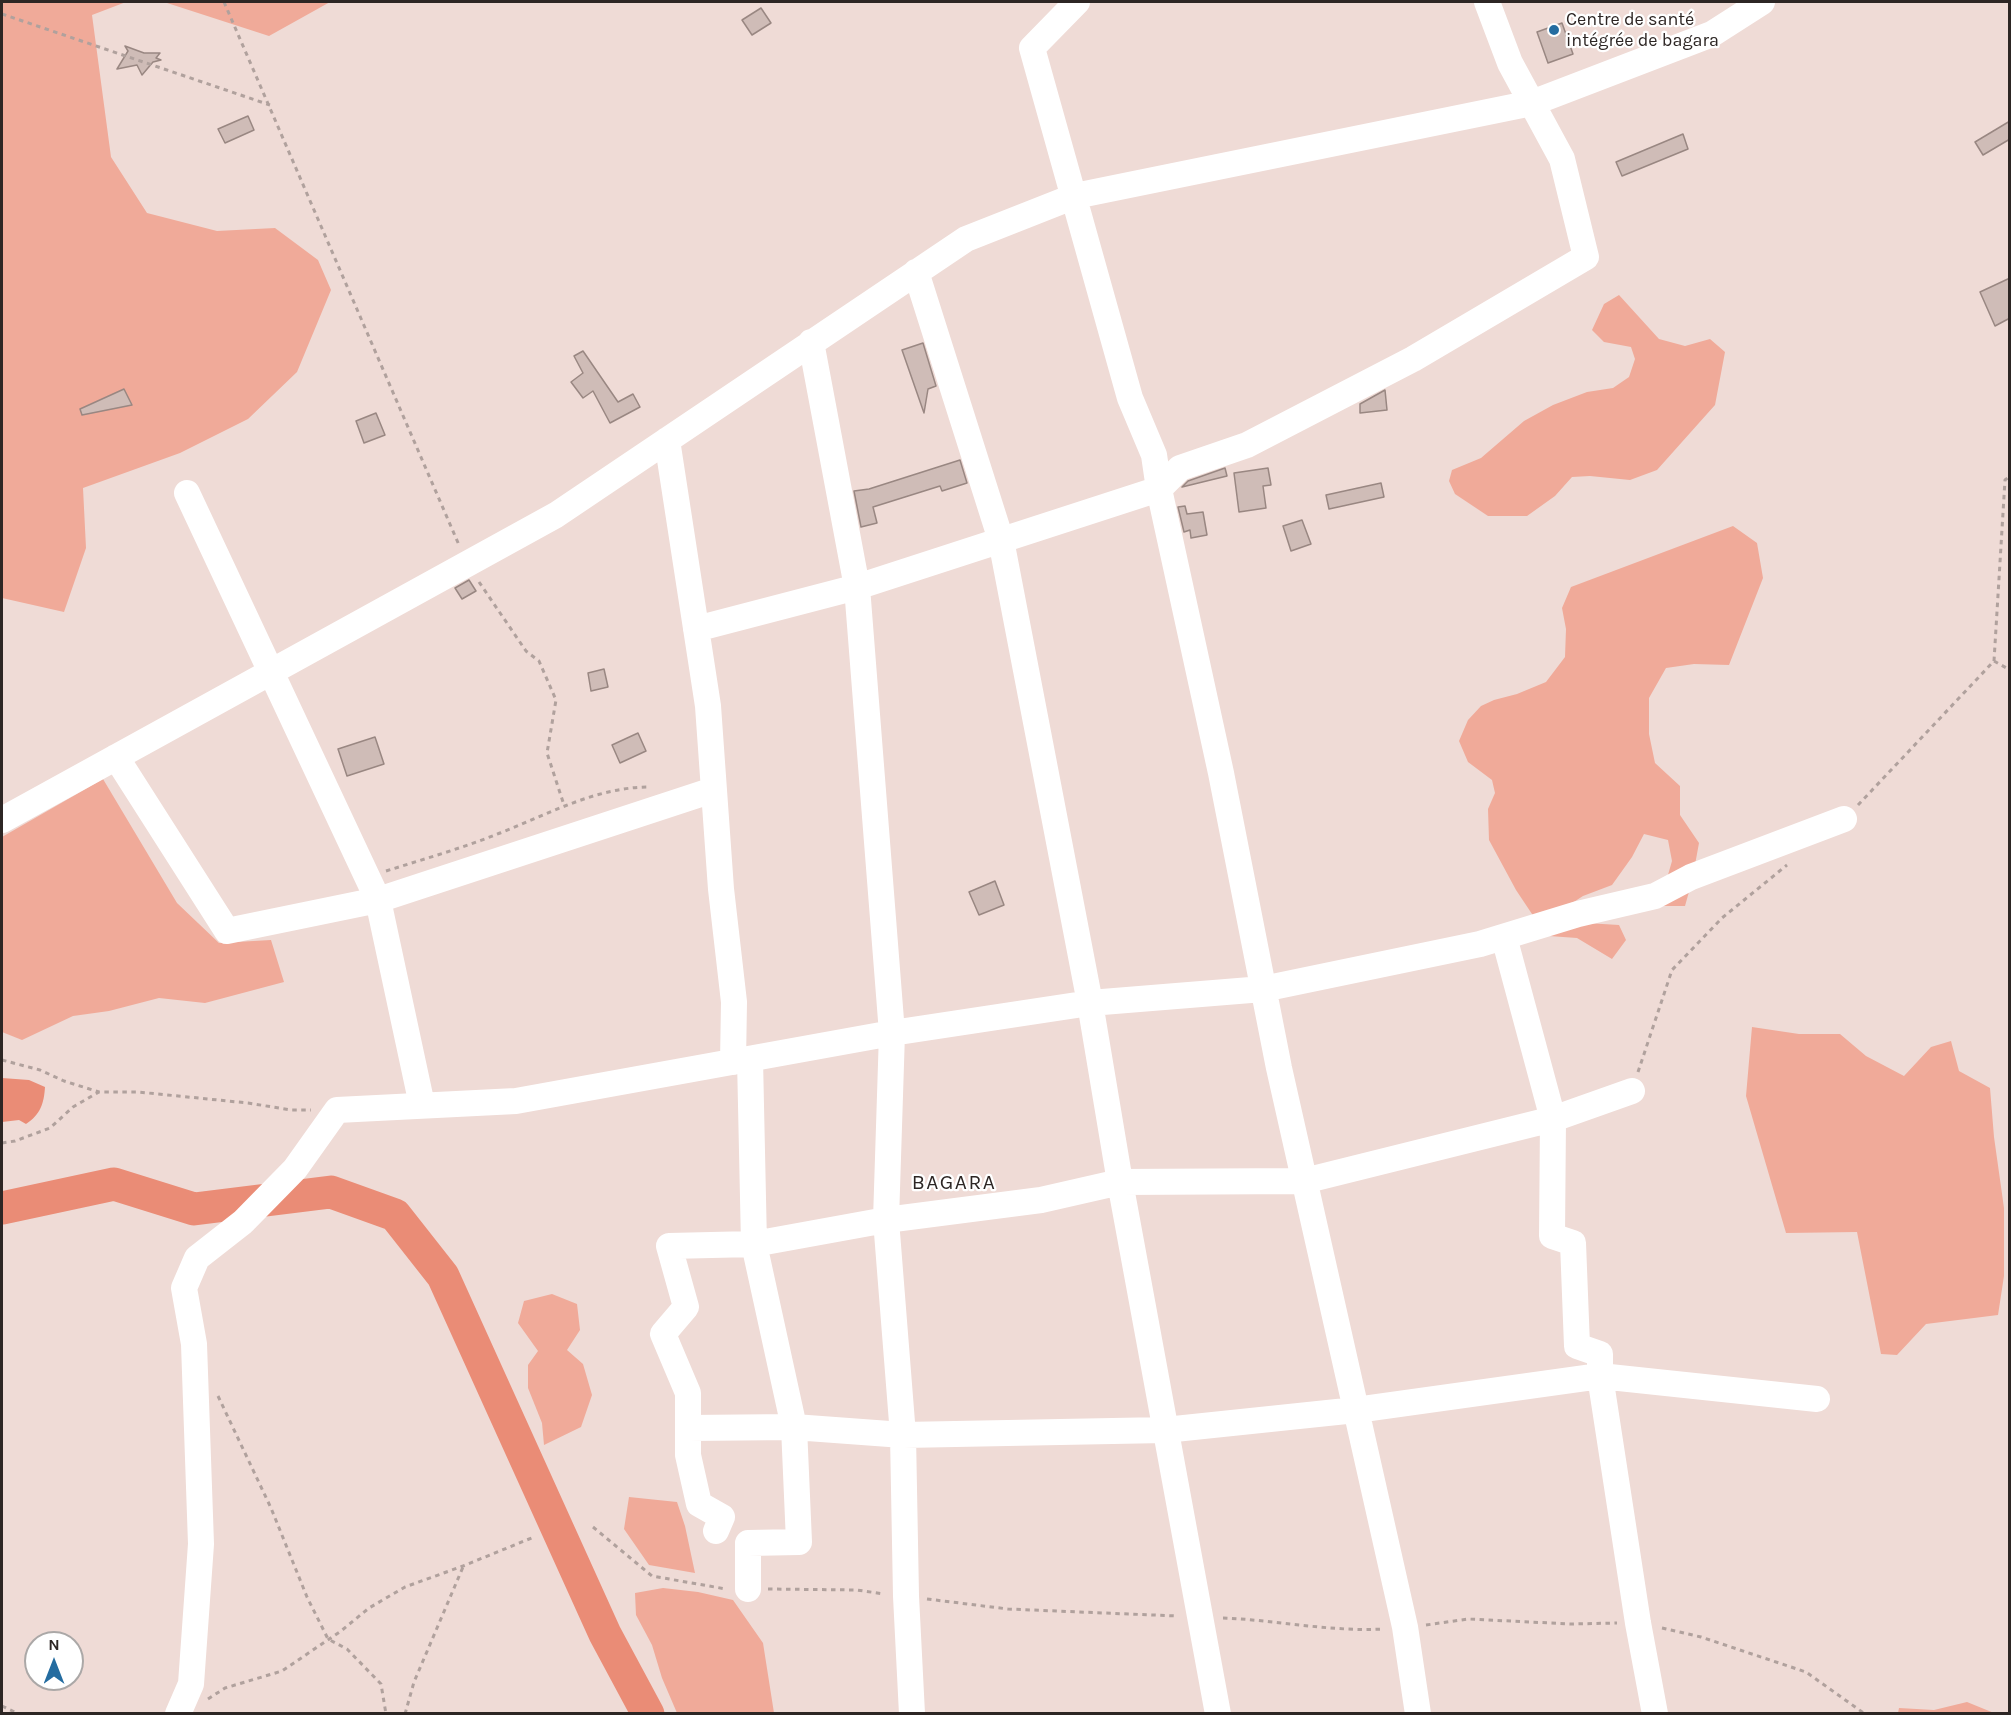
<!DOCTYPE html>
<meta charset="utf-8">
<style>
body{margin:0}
#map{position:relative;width:2011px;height:1715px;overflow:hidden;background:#efdbd6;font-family:Karla,sans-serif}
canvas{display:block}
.frame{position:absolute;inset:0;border:3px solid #2d2624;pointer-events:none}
.north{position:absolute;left:24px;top:1631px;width:60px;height:60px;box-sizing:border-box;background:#fff;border:2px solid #aba8a7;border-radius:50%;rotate:0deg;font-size:16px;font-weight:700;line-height:24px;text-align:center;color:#2d2624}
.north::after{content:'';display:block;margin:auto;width:21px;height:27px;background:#246ca0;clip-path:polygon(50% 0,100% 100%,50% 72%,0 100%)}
</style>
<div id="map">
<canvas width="2011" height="1715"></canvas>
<div class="frame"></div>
<div class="north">N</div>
</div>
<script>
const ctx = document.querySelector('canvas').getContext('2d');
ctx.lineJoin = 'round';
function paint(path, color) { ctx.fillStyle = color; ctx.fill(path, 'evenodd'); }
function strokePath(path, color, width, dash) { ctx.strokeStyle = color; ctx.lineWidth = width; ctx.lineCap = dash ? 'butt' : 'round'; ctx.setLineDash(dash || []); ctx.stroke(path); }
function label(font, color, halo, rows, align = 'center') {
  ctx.font = font + ' Karla,sans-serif'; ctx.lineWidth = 4.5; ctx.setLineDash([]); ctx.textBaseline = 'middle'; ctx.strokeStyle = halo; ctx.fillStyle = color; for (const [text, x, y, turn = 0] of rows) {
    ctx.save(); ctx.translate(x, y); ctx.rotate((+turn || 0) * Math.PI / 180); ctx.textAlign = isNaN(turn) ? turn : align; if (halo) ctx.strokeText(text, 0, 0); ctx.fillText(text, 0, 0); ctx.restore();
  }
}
paint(new Path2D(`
 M2 2H126L92 15 111 157 147 213 217 231 275 228 318 260 331 290 297 372 248 419 180 453 83 488 86 548 64 612 2 598Z
 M164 2H330L269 36Z
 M1619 295 1659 339 1685 346 1710 339 1725 352 1715 405 1657 470 1630 480 1590 476 1572 477 1555 496 1527 516H1488L1455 494 1449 481 1452 470 1481 458 1524 421 1553 405 1587 392 1613 388 1629 377 1635 359 1631 347 1604 342 1592 330 1604 304Z
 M1733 526 1757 543 1763 578 1729 665 1694 664 1666 668 1649 698V734L1655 763 1680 786V815L1699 843 1692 881 1685 906H1659L1672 861 1668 840 1644 834 1632 857 1612 885 1583 896 1563 909 1586 923 1619 925 1626 940 1612 959 1577 938 1549 936 1532 914 1516 890 1489 840 1488 809 1495 793 1492 780 1468 762 1459 741 1468 720 1481 706 1494 700 1517 694 1546 682 1565 657 1566 629 1562 608 1571 587Z
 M103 779 177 903 219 943 271 940 284 982 205 1003 159 998 109 1011 73 1016 22 1040 2 1032V837Z
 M1752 1027 1799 1034H1840L1866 1056 1904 1076 1931 1047 1951 1041 1959 1071 1990 1088 1994 1137 2004 1208V1276L1998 1315 1926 1324 1897 1355 1881 1354 1857 1232 1786 1233 1746 1096Z
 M552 1294 577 1304 580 1330 567 1350 583 1364 592 1395 581 1427 544 1445 542 1423 528 1388V1365L538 1351 518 1323 524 1301Z
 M629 1497 677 1502 685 1526 695 1573 649 1565 624 1529Z
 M663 1588 698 1592 733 1600 763 1643 774 1713H677L662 1678 652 1645 636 1615 635 1593Z
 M1967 1702 1994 1713H1898L1899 1708 1934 1710Z`), '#f0aa99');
paint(new Path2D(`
 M2 1078 29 1080 45 1087C44 1104 40 1115 26 1124L19 1120 2 1122Z`), '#ea8c76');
strokePath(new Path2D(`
 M2 1208 114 1184 194 1209 331 1192 395 1215 443 1276 605 1634 648 1714`), '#ea8c76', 33);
const building = new Path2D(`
 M761 8 771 23 752 35 742 20Z
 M1562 23 1573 54 1548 63 1537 32Z
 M125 46 144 53H160L156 58 161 60 153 62 142 75 137 65 117 69 128 51Z
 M248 116 254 130 225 143 218 129Z
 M2010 121V139L1983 155 1975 142Z
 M1683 134 1688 149 1622 176 1616 162Z
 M2010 278V318L1995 326 1980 292Z
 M923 343 936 386 928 389 924 413 902 350Z
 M583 351 618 402 633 394 640 407 610 423 593 391 583 398 571 382 583 373 574 356Z
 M124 389 132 405 82 415 80 409Z
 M1385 390 1387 410 1360 413V404Z
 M376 413 385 435 364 443 356 421Z
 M960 460 967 483 942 491 940 486 873 507 877 523 861 527 854 491 869 489Z
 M1225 468 1227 476 1182 487 1188 481Z
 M1268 468 1271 485 1263 486 1266 508 1239 512 1234 473Z
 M1381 483 1384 497 1329 509 1326 495Z
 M1185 506 1187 514 1203 512 1207 535 1191 538 1190 530 1184 532 1178 507Z
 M1302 520 1311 544 1291 551 1283 526Z
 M469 580 476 591 462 599 455 588Z
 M604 669 608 687 591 691 588 673Z
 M638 733 646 751 620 763 612 745Z
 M375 737 384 764 347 776 338 749Z
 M995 881 1004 905 979 915 969 892Z`);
paint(building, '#cfbcb7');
strokePath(building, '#998782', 1.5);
strokePath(new Path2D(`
 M224 2 459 545
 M2 14 270 105
 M479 582 526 651 539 661 556 700 547 753 564 805
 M1994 661 2010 670
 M1858 805 1994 661 2005 480 2010 476
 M386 871C424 859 463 848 500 833 549 814 594 788 647 787
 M2 1060 40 1070 64 1081 99 1092
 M1638 1072 1672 970 1722 918 1787 865
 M2 1143 15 1141 50 1128 73 1107 99 1092H138L248 1103 291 1110H311
 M218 1396 271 1508 307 1597 328 1639 347 1649 381 1684 386 1714
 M593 1527 652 1576 726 1589
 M768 1589 857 1590 884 1594
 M927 1599 1008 1609 1177 1616
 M1223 1618C1276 1620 1330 1632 1383 1629
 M1426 1625 1468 1619 1571 1624 1617 1623
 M1662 1628 1701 1637 1806 1672 1865 1714
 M208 1699 225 1688 282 1671 341 1631 369 1608 405 1587 463 1566 534 1537
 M2 1706 19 1714
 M405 1714 414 1682 463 1567`), '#b0a19d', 3, [4.5, 4.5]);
strokePath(new Path2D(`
 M1077 2 1032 48 1130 398 1154 455 1159 489 1221 773 1279 1068 1405 1627 1418 1714
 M916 272 1001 540 1090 1003 1120 1182 1218 1714
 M811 342 857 587 892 1033 886 1220 903 1435 906 1596 912 1714
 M667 440 708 706 721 889 734 1002 733 1062
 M187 493 378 900 422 1105
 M696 629 857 587 1159 489 1180 468 1247 445 1413 359 1586 257 1562 159 1510 63 1487 2
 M116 757 227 931 378 900 713 790
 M2 820 556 515 966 239 1075 196 1532 103 1712 34 1762 2
 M1504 937 1553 1119 1552 1236 1573 1243 1577 1346 1600 1354V1376L1638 1623 1655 1714
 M688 1428 794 1427 903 1435 1165 1430 1356 1410 1600 1376 1817 1399
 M716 1531 722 1517 699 1504 688 1455V1393L663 1334 686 1307 669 1246 754 1244 886 1220 1041 1200 1120 1182 1304 1181 1553 1119 1632 1091
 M748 1589V1543L799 1542 794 1427 754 1244 750 1059
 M178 1714 191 1684 201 1544 194 1344 184 1288 197 1258 243 1222 295 1169 337 1110 516 1101 892 1033 1090 1003 1263 989 1480 944 1578 914 1655 896 1691 877 1844 819`), '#fff', 26);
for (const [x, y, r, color] of [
 [1554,30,6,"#246ca0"]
]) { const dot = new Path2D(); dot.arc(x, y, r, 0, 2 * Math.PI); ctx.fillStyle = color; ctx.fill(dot); strokePath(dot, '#fff', 2); }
label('18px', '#2d2624', '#fff', [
 ["Centre de santé",1566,20],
 ["intégrée de bagara",1566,41]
], 'left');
ctx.letterSpacing = '1.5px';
label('21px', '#2d2624', '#fff', [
 ["BAGARA",954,1183]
]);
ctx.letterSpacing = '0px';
</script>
